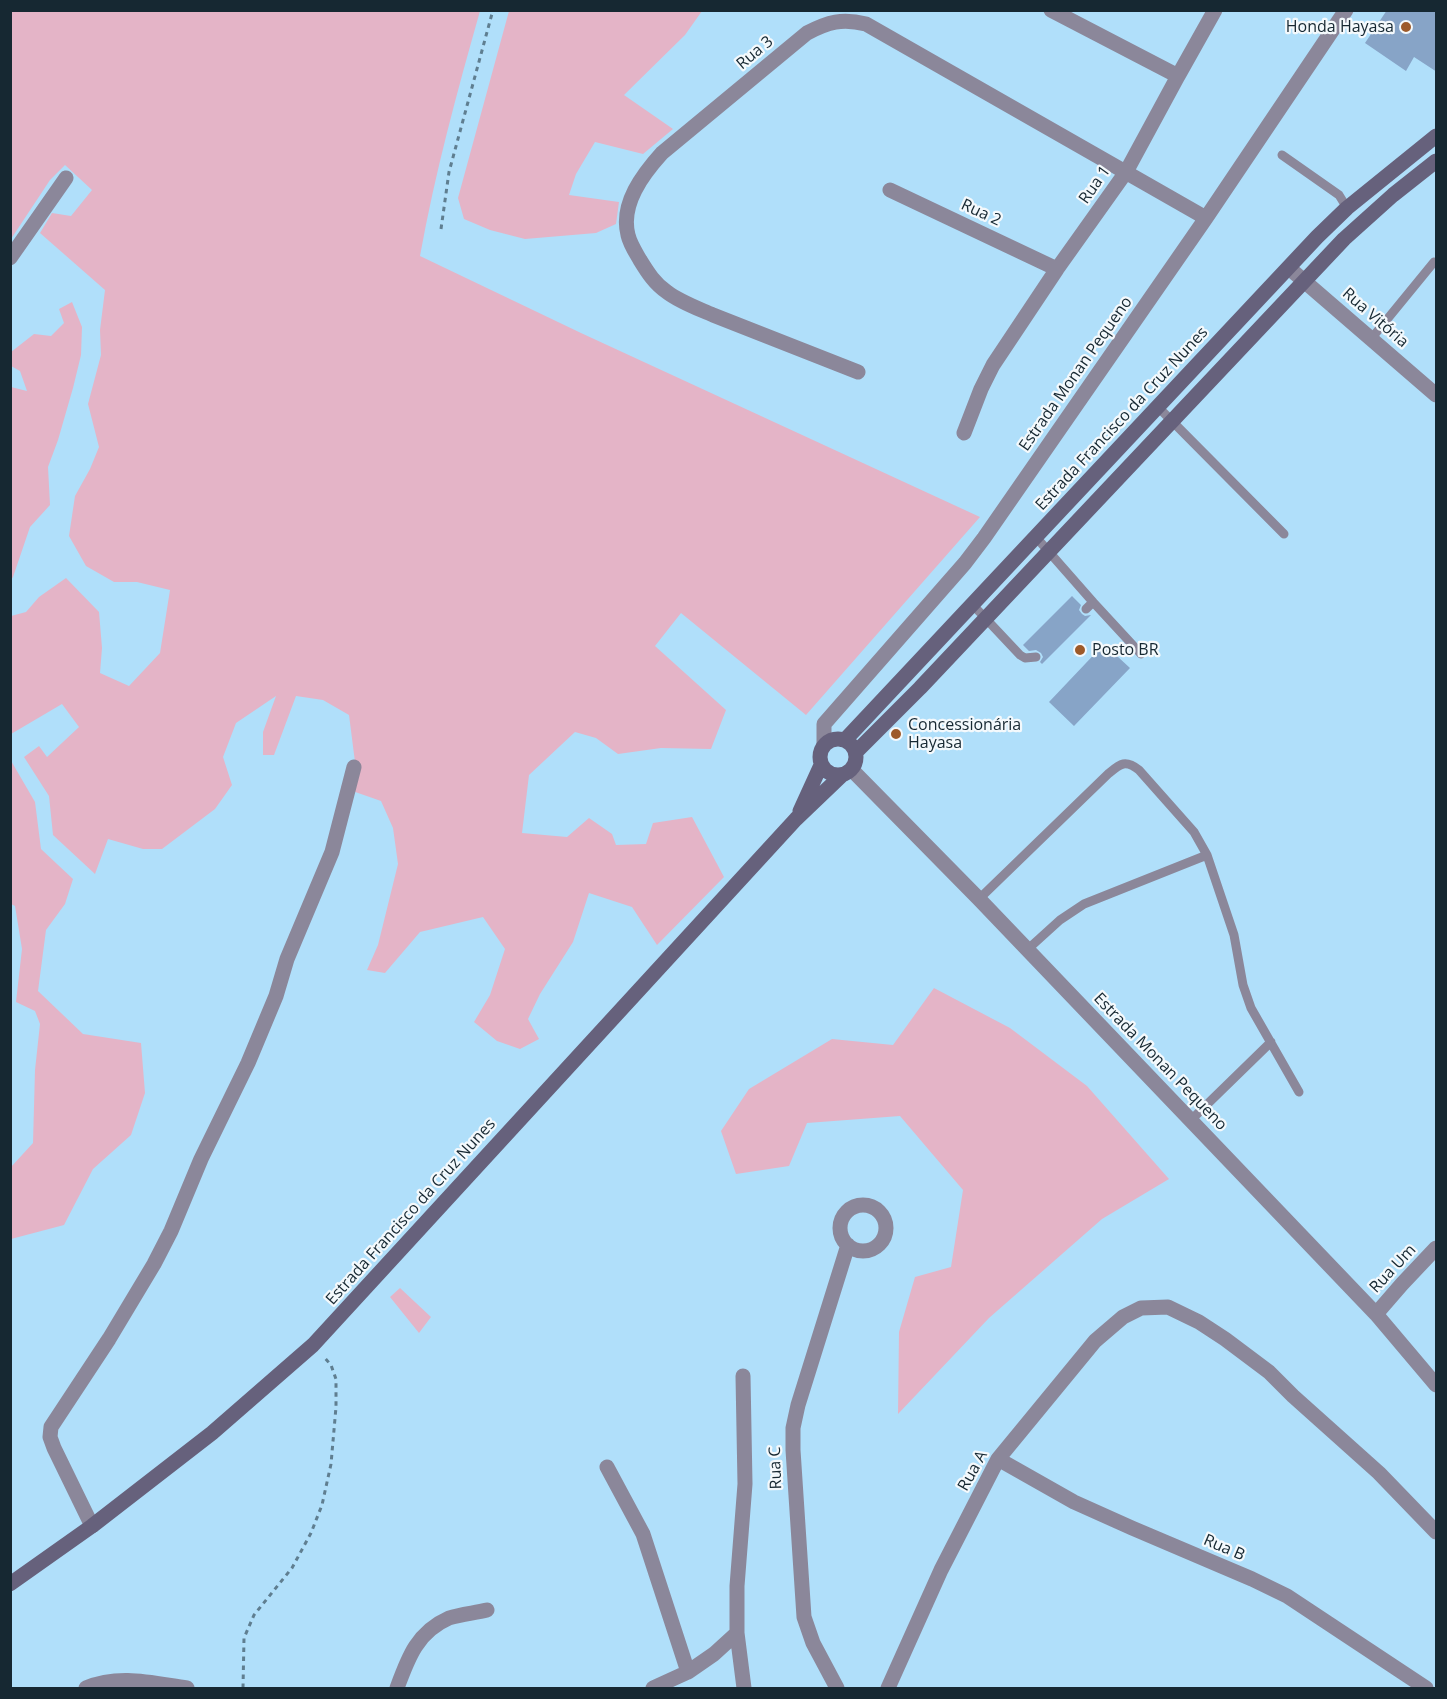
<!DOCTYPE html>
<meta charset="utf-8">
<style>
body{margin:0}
#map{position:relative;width:1447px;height:1699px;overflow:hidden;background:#b0dffa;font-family:"Open Sans",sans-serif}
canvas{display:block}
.frame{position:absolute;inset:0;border:12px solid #162832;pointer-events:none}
</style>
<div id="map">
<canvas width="1447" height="1699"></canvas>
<div class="frame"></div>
</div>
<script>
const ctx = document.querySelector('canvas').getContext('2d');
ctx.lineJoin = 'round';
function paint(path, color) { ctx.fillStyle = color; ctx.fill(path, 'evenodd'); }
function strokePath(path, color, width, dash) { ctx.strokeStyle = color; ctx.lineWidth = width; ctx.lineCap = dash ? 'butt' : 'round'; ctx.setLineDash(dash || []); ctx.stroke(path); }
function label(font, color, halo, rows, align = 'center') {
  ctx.font = font + ' "Open Sans",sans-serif'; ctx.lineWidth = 4.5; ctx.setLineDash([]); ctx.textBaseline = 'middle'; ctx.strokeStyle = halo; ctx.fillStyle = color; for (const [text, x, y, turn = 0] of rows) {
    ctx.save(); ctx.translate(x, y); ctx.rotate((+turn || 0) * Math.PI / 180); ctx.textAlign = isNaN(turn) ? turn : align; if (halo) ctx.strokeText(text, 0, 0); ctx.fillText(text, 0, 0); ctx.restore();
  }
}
paint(new Path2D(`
 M11 11H480C457 92 435 173 420 256L581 333 980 517 806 715 681 613 655 646 726 710 711 749 661 748 618 754 596 738 575 732 529 775 522 833 567 837 589 818 612 834 616 845 646 844 653 823 692 817 724 877 657 945 632 907 589 893 573 942 540 994 528 1019 539 1039 520 1049 497 1041 474 1022 490 995 505 949 483 917 420 932 385 973 367 970 378 945 398 864 393 828 381 801 341 787 355 762 349 715 323 700 296 696 274 755H263V732L276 696 236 723 223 757 232 785 215 809 162 849H143L108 839 95 874 53 835 49 796 24 757 39 746 47 757 79 727 62 704 11 734V616L26 612 39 597 66 578 99 612 102 648 100 673 129 686 160 653 170 590 137 582H114L86 566 69 536 75 496 90 469 99 447 88 404 101 355 100 330 105 290 40 233 52 213 71 216 92 190 65 165 50 180 11 239Z
 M509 11H702L685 35 624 95 673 129 643 154 595 142 576 174 569 195 619 202 616 224 596 233 525 239 490 230 464 219 458 198Z
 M72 302 82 327 81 355 73 388 58 440 48 467 50 505 30 527 13 577 11 580V387L27 391 20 371 11 366V352L34 334 51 336 64 323 59 309Z
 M10 759 35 802 41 849 73 879 65 904 46 930 38 991 83 1034 141 1043 145 1093 131 1135 93 1169 64 1225 11 1239V1167L33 1143 35 1070 40 1024 35 1011 16 1002 22 949 15 906 11 904Z
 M934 988 1010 1028 1087 1086 1169 1179 1102 1219 989 1318 898 1414 899 1332 915 1277 951 1267 963 1190 900 1116 807 1123 789 1166 736 1174 721 1131 749 1089 832 1039 893 1045Z
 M400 1288 431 1317 419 1333 390 1297Z`), '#e4b4c7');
paint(new Path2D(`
 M1387 10H1437V72L1414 57 1406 71 1365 43Z
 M1072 596 1081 605 1079 610 1082 614 1085 616 1091 615 1042 664 1040 662 1043 657 1041 653 1036 650 1029 651 1023 645Z
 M1104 644 1130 668 1074 726 1049 702Z`), '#87a4c7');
strokePath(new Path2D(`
 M441 229 449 172 493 10
 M243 1688 244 1638 254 1615 292 1568 311 1533 322 1505 331 1464 336 1407V1379L331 1365 324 1357`), '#5f7e90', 3, [4.5, 4.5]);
strokePath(new Path2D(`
 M1282 155 1339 195 1347 208
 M1371 339 1434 262
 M1158 407 1284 534
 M1035 536 1093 602 1086 609
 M1093 602 1141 654
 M972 604 1020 655 1025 658 1036 657
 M979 899 1108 774C1120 764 1125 759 1139 770L1194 832 1207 855 1234 935 1243 985 1251 1008 1299 1092
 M1028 949 1060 920 1084 904 1207 855
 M1191 1120 1271 1042`), '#8b879a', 9);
strokePath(new Path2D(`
 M1178 76 1215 10
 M890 190 1057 269
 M10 258 66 178
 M1289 268 1436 395
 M858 372 713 315C697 308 680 302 667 292 655 284 648 273 640 260 636 253 630 244 628 235 620 204 643 174 662 153L807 33C828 22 842 18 866 24L1206 218
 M964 433 981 389 993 365 1057 269 1126 172 1178 76 1051 10
 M824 745V724L965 563 984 538 1206 218 1346 10
 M852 770 979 899 1376 1314 1436 1385
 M840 1228a23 23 0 1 1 46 0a23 23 0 1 1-46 0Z
 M1376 1314 1402 1284 1436 1248
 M998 1459 1074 1502 1132 1528 1252 1579 1287 1596 1426 1688
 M607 1467 643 1534 688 1672
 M92 1526 54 1448 50 1437 51 1427 109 1339 154 1264 171 1231 201 1159 248 1063 276 996 287 959 332 852 354 767
 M737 1633 744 1688
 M86 1688C119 1674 152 1683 187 1688
 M397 1688C408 1658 417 1632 449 1618 461 1614 475 1613 487 1610
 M653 1688 688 1672 714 1654 737 1633V1586L745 1484 743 1376
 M837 1688 813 1643 804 1617 793 1450V1428L798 1405 848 1245
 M888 1688 941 1570 998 1459 1095 1341 1123 1317 1141 1308 1168 1307 1199 1322 1225 1339 1269 1372 1293 1396 1379 1473 1436 1532`), '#8b879a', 15);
strokePath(new Path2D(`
 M820 757a18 18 0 1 1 36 0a18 18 0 1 1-36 0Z
 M845 740 1317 237 1347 208 1436 136
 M856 752 920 688 1344 239 1393 195 1436 161
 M800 811 821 765
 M10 1584 92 1526 212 1433 313 1345 796 819 842 775`), '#66617c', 15);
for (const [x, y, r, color] of [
 [1406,27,6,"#9d5a2a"],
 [1080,650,6,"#9d5a2a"],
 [896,734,6,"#9d5a2a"]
]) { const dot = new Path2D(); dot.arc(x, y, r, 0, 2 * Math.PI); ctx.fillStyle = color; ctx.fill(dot); strokePath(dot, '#f4f9fc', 2); }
label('16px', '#162832', '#f4f9fc', [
 ["Honda Hayasa",1394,27,"right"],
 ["Posto BR",1092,650],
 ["Concessionária",908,725],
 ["Hayasa",908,743]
], 'left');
label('16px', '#162832', '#f4f9fc', [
 ["Rua 3",755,53,-40],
 ["Rua 1",1095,185,-55],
 ["Rua 2",981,213,25],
 ["Rua Vitória",1375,318,41],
 ["Estrada Monan Pequeno",1076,374,-55],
 ["Estrada Francisco da Cruz Nunes",1122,419,-47],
 ["Estrada Monan Pequeno",1160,1062,46],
 ["Estrada Francisco da Cruz Nunes",411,1212,-48],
 ["Rua Um",1393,1269,-47],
 ["Rua C",776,1468,-92],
 ["Rua A",973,1471,-61],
 ["Rua B",1224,1548,23]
]);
</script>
